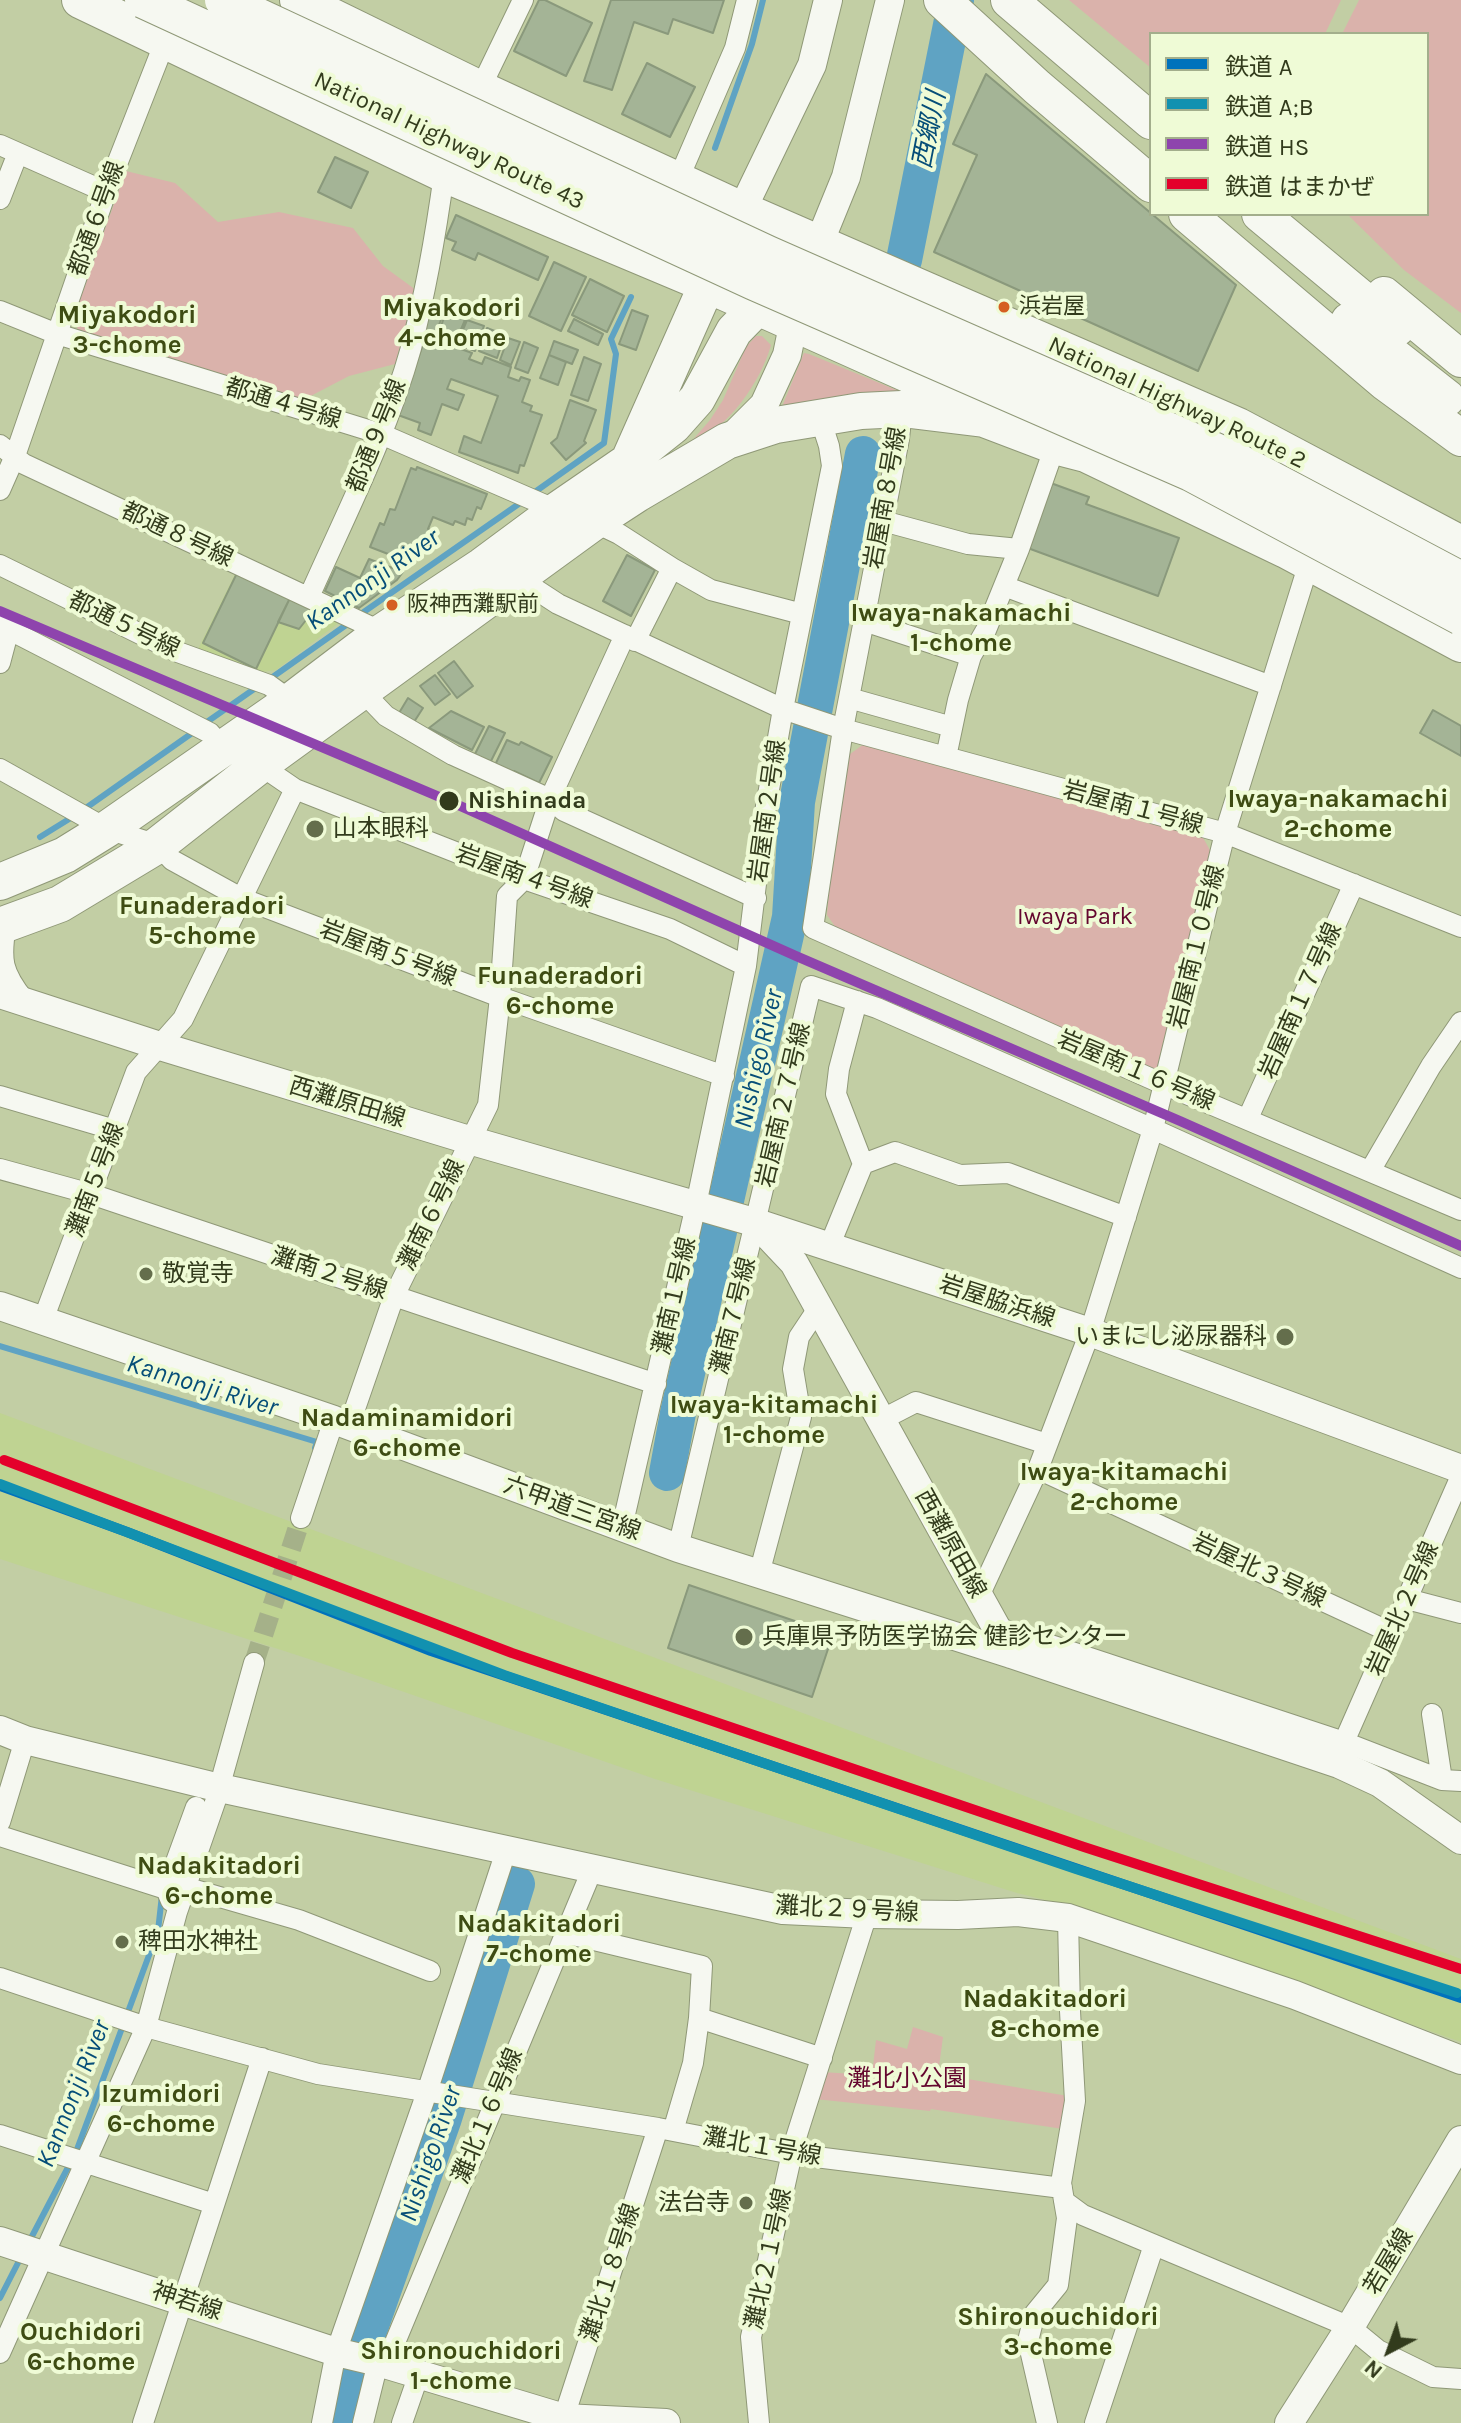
<!DOCTYPE html>
<meta charset="utf-8">
<style>
body{margin:0}
#map{position:relative;width:1461px;height:2423px;overflow:hidden;background:#c2cea4;font-family:Karla,"Noto Sans JP",sans-serif}
canvas{display:block}
.legend{position:absolute;left:1149px;top:32px;width:280px;height:184px;box-sizing:border-box;background:#effbd6;border:2px solid #a3ae8c;margin:0;padding:10px 14px;list-style:none;font-size:24px;color:#323b1c}
.legend li{display:flex;align-items:center;gap:16px;height:40px}
.legend b{width:40px;border:2px solid #a3ae8c}
.north{position:absolute;left:1349px;top:2311px;width:80px;height:80px;-webkit-text-stroke:6px #effbd6;paint-order:stroke;rotate:221deg;font-size:22px;font-weight:700;line-height:32px;text-align:center;color:#323b1c}
.north::after{content:'';display:block;margin:auto;width:28px;height:36px;background:#323b1c;clip-path:polygon(50% 0,100% 100%,50% 72%,0 100%)}
</style>
<div id="map">
<canvas width="1461" height="2423"></canvas>
<ul class="legend">
<li><b style="height:10px;background:#0072bc"></b>鉄道 A</li>
<li><b style="height:10px;background:#1291b0"></b>鉄道 A;B</li>
<li><b style="height:10px;background:#8e44ad"></b>鉄道 HS</li>
<li><b style="height:10px;background:#e4002b"></b>鉄道 はまかぜ</li>
</ul>
<div class="north">N</div>
</div>
<script>
const ctx = document.querySelector('canvas').getContext('2d');
ctx.lineJoin = 'round';
function paint(path, color) { ctx.fillStyle = color; ctx.fill(path, 'evenodd'); }
function strokePath(path, color, width, dash) { ctx.strokeStyle = color; ctx.lineWidth = width; ctx.lineCap = dash ? 'butt' : 'round'; ctx.setLineDash(dash || []); ctx.stroke(path); }
function label(font, color, halo, rows, align = 'center') {
  ctx.font = font + ' Karla,"Noto Sans JP",sans-serif'; ctx.lineWidth = 8; ctx.setLineDash([]); ctx.textBaseline = 'middle'; ctx.strokeStyle = halo; ctx.fillStyle = color; for (const [text, x, y, turn = 0] of rows) {
    ctx.save(); ctx.translate(x, y); ctx.rotate((+turn || 0) * Math.PI / 180); ctx.textAlign = isNaN(turn) ? turn : align; if (halo) ctx.strokeText(text, 0, 0); ctx.fillText(text, 0, 0); ctx.restore();
  }
}
paint(new Path2D(`
 M237 570 344 619 276 670 256 673 198 649Z
 M0 1413 1461 1959V2042L1097 1913 1017 1893 655 1779 309 1659 0 1559Z`), '#bfd392');
paint(new Path2D(`
 M1069 0H1341L1325 34H1151V68Z
 M1359 0H1461V313L1404 270 1347 214H1427V34H1342Z
 M126 171 175 183 218 222 279 212 353 228 383 266 416 290 395 364 349 376 301 401 78 333 75 311Z
 M756 336H762L771 345C761 381 728 430 691 442L710 420 723 400 746 347Z
 M804 353 809 354 899 391 781 409Z
 M864 744 1202 836 1211 852 1158 1075 841 935 827 915 832 856 850 754Z
 M913 2027 943 2037 938 2074 1068 2096 1063 2129 931 2109 930 2111 815 2099 821 2072 872 2075 876 2040 907 2049Z`), '#dab2ab');
strokePath(new Path2D(`
 M715 148 752 44 763 0
 M532 494 604 443 616 354 611 339 631 297
 M358 616 523 501
 M267 681 349 623
 M204 724 257 687
 M83 810 195 731
 M40 837 74 816
 M0 1346 317 1442 315 1448
 M29 2242 76 2152 158 1931 162 1895
 M0 2298 22 2255`), '#5fa3c3', 6);
strokePath(new Path2D(`
 M904 260 956 0
 M667 1473 678 1413 790 917 797 802 863 454
 M343 2423 351 2382 444 2118 517 1884`), '#5fa3c3', 36);
const building = new Path2D(`
 M539 0H545L592 23 566 76 514 51Z
 M611 0H724L713 33 673 19 668 34 634 22 612 90 584 81Z
 M647 63 695 87 670 137 622 114Z
 M986 74 1236 285 1198 371 934 252 977 155 953 144Z
 M335 157 368 172 351 208 318 192Z
 M456 215 548 257 538 280 478 253 475 260 452 250 456 242 446 238Z
 M554 262 586 277 561 331 529 316Z
 M590 279 624 296 607 332 572 315Z
 M430 301 446 307 435 335 420 329Z
 M448 307 460 311 458 317 465 320 456 341 438 334Z
 M632 310 648 316 636 350 619 344Z
 M574 319 603 334 598 345 568 331Z
 M467 320 484 326 475 351 457 344Z
 M487 328 505 335 497 358 479 351Z
 M426 336 436 340 434 344 448 349 450 345 472 353 469 359 482 364 485 357 511 367 508 377 519 381 521 377 530 380 522 402 532 406 530 411 542 415 524 466 520 465 518 473 459 452 464 436 481 443 498 396 451 379 447 389 464 395 458 410 442 404 431 435 418 430 420 423 398 415Z
 M508 338 520 342 511 365 500 360Z
 M554 341 578 350 572 364 549 355Z
 M524 342 538 348 528 373 515 368Z
 M549 355 566 362 558 385 540 378Z
 M584 357 601 364 588 401 571 395Z
 M570 400 596 410 584 441 586 443 566 460 551 443 557 438Z
 M417 467 487 494 481 509 477 507 472 520 467 518 465 525 455 521 453 525 433 517 428 529 435 532 431 541 424 539 418 555 413 553 409 562 370 547 380 523 384 525 390 509 395 510 411 468 416 470Z
 M1048 482 1089 497 1086 504 1179 538 1158 596 1025 547Z
 M627 555 655 570 631 616 603 601Z
 M369 559 403 572 397 580 359 608 325 591 336 567 360 578Z
 M237 573 290 598 256 669 203 643Z
 M290 598 314 610 299 629 278 622Z
 M454 661 473 686 457 698 438 673Z
 M435 675 450 694 435 705 420 686Z
 M408 698 423 708 414 722 399 713Z
 M1433 710 1461 726V756L1420 733Z
 M451 711 484 727 472 750 429 728Z
 M489 726 505 733 490 763 474 756Z
 M507 740 519 745 521 742 552 757 539 783 514 771 513 774 495 765Z
 M689 1585 833 1634 812 1697 668 1648Z`);
paint(building, '#a4b496');
strokePath(building, '#8a997c', 2);
strokePath(new Path2D(`
 M254 1663 301 1518`), '#a5b189', 20, [20, 10]);
const street = new Path2D(`
 M480 89 523 0
 M0 145 106 192
 M678 180 735 48 747 0
 M0 199 18 153
 M0 311 57 334 381 434 545 505 594 522 619 534 672 568 635 641
 M902 409 899 439 843 729 813 928 1163 1084 1461 1210
 M0 445 24 464 382 632
 M0 490 15 456 106 192 166 39
 M883 521 968 544 1019 549
 M0 565 175 651 269 685 291 701
 M520 568 535 589 558 604 783 709 843 729 1225 833 1461 927
 M672 568 711 590 802 614
 M1004 586 1271 686
 M309 597C345 516 387 434 411 348 426 291 436 233 444 174
 M864 621 971 656
 M0 625 210 733 224 749
 M0 663 9 629
 M362 691 386 716 453 755 550 799 564 811 756 898
 M849 698 952 727
 M946 757 958 700 971 656 986 630 1019 549 1055 446
 M260 765 295 789 524 879 670 929 746 966
 M0 769 107 829 158 845 172 860 241 898 500 997 724 1076
 M6 925C0 960 2 972 24 1000
 M0 1096 115 1130
 M1248 1118 1354 884
 M863 1164 895 1152 960 1175 1008 1173 1126 1217
 M0 1169 91 1194 656 1384
 M1370 1171 1431 1066 1461 1022
 M829 1247 863 1164 836 1094 839 1069 857 1001
 M43 1320 136 1072 183 1019 295 789
 M881 1420 916 1402 1047 1444
 M349 1426 394 1296 488 1105 500 997 507 896 524 879 550 799 625 635
 M1038 1469 1392 1633
 M301 1518 334 1420
 M622 1527 696 1205 746 966 764 818 783 709 832 466 829 446 820 418
 M678 1548 811 986 877 1008 1153 1129 1461 1268
 M759 1574 801 1417 793 1369 799 1337 819 1307
 M979 1596 1038 1469 1090 1332 1153 1129 1225 833 1309 563
 M1407 1599 1461 1613
 M996 1627 1344 1742 1442 1780 1461 1781
 M1432 1714 1442 1780
 M1344 1742 1461 1476
 M223 1774 254 1663
 M0 1822 25 1740
 M0 1836 166 1889
 M185 1887 299 1920 430 1971
 M171 1901 166 1889 196 1807
 M565 1933 702 1966 699 2018 693 2063 673 2131
 M0 1978 146 2027 318 2074 658 2128 792 2154 1062 2188
 M699 2018 822 2058
 M0 2135 214 2204
 M1064 2201 1083 2215 1350 2327 1378 2350 1433 2377 1461 2379
 M0 2353 146 2027 177 1912 220 1788
 M386 2364 592 1870
 M143 2423 262 2058
 M322 2423 336 2352 427 2092 506 1851
 M363 2423 378 2362
 M402 2423 419 2374
 M562 2423 658 2128
 M759 2423 751 2337 794 2144 867 1914
 M1047 2423 1028 2341 1035 2313 1058 2285 1067 2218 1061 2183 1075 2101 1070 2011 1068 1918
 M1095 2423 1154 2245`);
const secondary = new Path2D(`
 M742 210 812 65 828 0
 M811 263 846 177 890 0
 M732 437 764 405 787 355 797 306
 M0 994 160 1046 469 1140 757 1223 1090 1332 1461 1469
 M760 1227 794 1263 1011 1654
 M0 1306 334 1420 678 1548 1011 1654 1339 1764 1380 1783 1461 1840
 M0 1730 25 1740 220 1788 783 1910 867 1914 958 1915 1018 1912 1068 1918 1295 1995 1461 2060
 M0 2241 336 2352 378 2362 564 2418 666 2423
 M1289 2423 1350 2327 1461 2140`);
const highway = new Path2D(`
 M80 0 444 174 706 284 986 409
 M298 0 480 89 742 210 1238 426 1461 544
 M942 0 1037 87 1151 184
 M1009 0 1151 121
 M1187 214 1386 383 1461 438
 M1260 214 1397 328
 M1384 295 1461 359
 M1349 321 1447 398
 M631 456 717 262
 M0 882 65 855 107 829 291 701 382 632 482 566 559 509 629 461 673 426 697 399 734 331 772 292
 M0 926 60 904 158 845 260 765 594 522 637 494 727 441 776 425 861 411 902 409 984 419 1055 446 1086 454 1286 550 1461 644`);
strokePath(street, '#8f9877', 22);
strokePath(secondary, '#8f9877', 30);
strokePath(highway, '#8f9877', 38);
strokePath(street, '#f6f8f1', 20);
strokePath(secondary, '#f6f8f1', 28);
strokePath(highway, '#f6f8f1', 36);
const highwayBridge = new Path2D(`
 M143 0 754 282 1191 473 1461 617
 M223 0 768 254 1231 458 1461 580`);
strokePath(highwayBridge, '#8f9877', 38, []);
strokePath(highwayBridge, '#f6f8f1', 36);
strokePath(new Path2D(`
 M0 1486 127 1532 431 1651 1461 1998`), '#0072bc', 10);
strokePath(new Path2D(`
 M0 1484 504 1675 1076 1869 1457 1993`), '#1291b0', 10);
strokePath(new Path2D(`
 M0 611 449 801 796 956 1180 1121 1461 1246`), '#8e44ad', 10);
strokePath(new Path2D(`
 M4 1460 512 1653 1084 1847 1461 1969`), '#e4002b', 10);
for (const [x, y, r, color] of [
 [1004,307,7,"#d55f21"],
 [392,605,7,"#d55f21"],
 [449,801,11,"#323b1c"],
 [315,829,10,"#646e4c"],
 [146,1274,8,"#646e4c"],
 [1285,1337,10,"#646e4c"],
 [744,1637,10,"#646e4c"],
 [122,1942,8,"#646e4c"],
 [746,2203,8,"#646e4c"]
]) { const dot = new Path2D(); dot.arc(x, y, r, 0, 2 * Math.PI); ctx.fillStyle = color; ctx.fill(dot); strokePath(dot, '#effbd6', 3); }
label('22px', '#323b1c', '#effbd6', [
 ["浜岩屋",1019,307],
 ["阪神西灘駅前",407,605]
], 'left');
label('24px', '#323b1c', '#effbd6', [
 ["National Highway Route 43",449,141,25],
 ["都通６号線",97,219,-70],
 ["National Highway Route 2",1177,403,25],
 ["都通４号線",283,404,17],
 ["都通９号線",377,436,-68],
 ["岩屋南８号線",886,498,-80],
 ["都通８号線",177,535,25],
 ["都通５号線",124,625,26],
 ["岩屋南１号線",1133,808,15],
 ["岩屋南２号線",768,811,-82],
 ["岩屋南４号線",524,877,20],
 ["岩屋南１０号線",1197,947,-76],
 ["岩屋南５号線",388,954,21],
 ["岩屋南１７号線",1301,1001,-66],
 ["岩屋南１６号線",1136,1071,23],
 ["西灘原田線",347,1103,17],
 ["岩屋南２７号線",784,1105,-77],
 ["灘南５号線",96,1180,-69],
 ["灘南６号線",432,1215,-64],
 ["灘南２号線",329,1274,18],
 ["灘南１号線",675,1296,-77],
 ["岩屋脇浜線",997,1302,18],
 ["灘南７号線",734,1316,-76],
 ["六甲道三宮線",572,1509,20],
 ["西灘原田線",950,1544,61],
 ["岩屋北３号線",1259,1571,25],
 ["岩屋北２号線",1403,1609,-66],
 ["灘北２９号線",847,1910,3],
 ["灘北１６号線",488,2116,-67],
 ["灘北１号線",762,2147,10],
 ["灘北２１号線",769,2259,-78],
 ["若屋線",1389,2262,-59],
 ["灘北１８号線",611,2273,-72],
 ["神若線",187,2302,18]
]);
label('bold 24px', '#323b1c', '#effbd6', [
 ["Nishinada",468,801]
], 'left');
label('24px', '#323b1c', '#effbd6', [
 ["山本眼科",333,829],
 ["敬覚寺",162,1274],
 ["いまにし泌尿器科",1267,1337,"right"],
 ["兵庫県予防医学協会 健診センター",762,1637],
 ["稗田水神社",138,1942],
 ["法台寺",730,2203,"right"]
], 'left');
label('24px', '#64072f', '#effbd6', [
 ["Iwaya Park",1075,917],
 ["灘北小公園",907,2079]
]);
label('italic 26px', '#064e78', '#effbd6', [
 ["西郷川",930,130,-79],
 ["Kannonji River",373,580,-35],
 ["Nishigo River",759,1059,-77],
 ["Kannonji River",202,1386,17],
 ["Kannonji River",74,2094,-68],
 ["Nishigo River",431,2154,-71]
]);
label('bold 26px', '#3e4c13', '#effbd6', [
 ["Miyakodori",452,309],
 ["4-chome",452,339],
 ["Miyakodori",127,316],
 ["3-chome",127,346],
 ["Iwaya-nakamachi",961,614],
 ["1-chome",961,644],
 ["Iwaya-nakamachi",1338,800],
 ["2-chome",1338,830],
 ["Funaderadori",202,907],
 ["5-chome",202,937],
 ["Funaderadori",560,977],
 ["6-chome",560,1007],
 ["Iwaya-kitamachi",774,1406],
 ["1-chome",774,1436],
 ["Nadaminamidori",407,1419],
 ["6-chome",407,1449],
 ["Iwaya-kitamachi",1124,1473],
 ["2-chome",1124,1503],
 ["Nadakitadori",219,1867],
 ["6-chome",219,1897],
 ["Nadakitadori",539,1925],
 ["7-chome",539,1955],
 ["Nadakitadori",1045,2000],
 ["8-chome",1045,2030],
 ["Izumidori",161,2095],
 ["6-chome",161,2125],
 ["Shironouchidori",1058,2318],
 ["3-chome",1058,2348],
 ["Ouchidori",81,2333],
 ["6-chome",81,2363],
 ["Shironouchidori",461,2352],
 ["1-chome",461,2382]
]);
</script>
